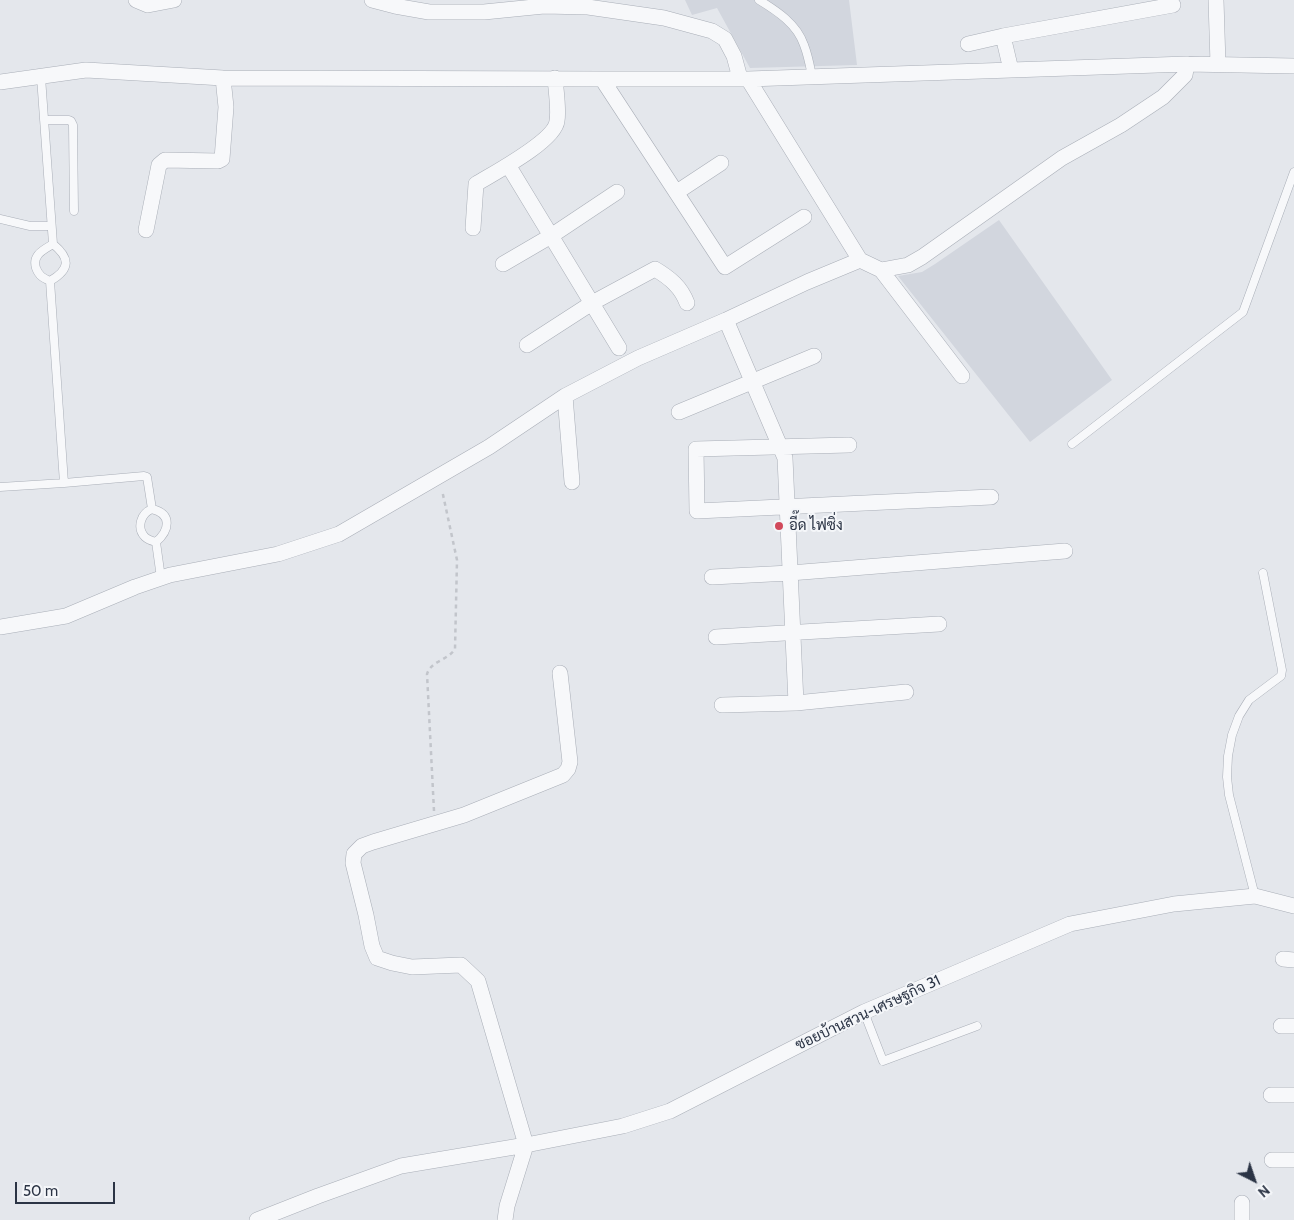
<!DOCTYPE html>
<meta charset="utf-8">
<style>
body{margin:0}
#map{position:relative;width:1294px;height:1220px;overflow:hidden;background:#e4e7ec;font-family:Cabin,sans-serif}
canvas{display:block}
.north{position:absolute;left:1229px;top:1155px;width:50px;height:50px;-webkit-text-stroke:4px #f4f6f9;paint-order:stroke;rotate:139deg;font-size:14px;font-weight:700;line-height:20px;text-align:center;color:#2b3445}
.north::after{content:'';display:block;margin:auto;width:18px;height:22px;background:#2b3445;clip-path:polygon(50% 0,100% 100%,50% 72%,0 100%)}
.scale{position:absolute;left:15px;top:1182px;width:100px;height:22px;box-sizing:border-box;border:2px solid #2b3445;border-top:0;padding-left:6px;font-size:15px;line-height:18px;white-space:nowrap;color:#2b3445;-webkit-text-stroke:4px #f4f6f9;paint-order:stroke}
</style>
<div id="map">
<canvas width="1294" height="1220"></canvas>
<div class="north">N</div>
<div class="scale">50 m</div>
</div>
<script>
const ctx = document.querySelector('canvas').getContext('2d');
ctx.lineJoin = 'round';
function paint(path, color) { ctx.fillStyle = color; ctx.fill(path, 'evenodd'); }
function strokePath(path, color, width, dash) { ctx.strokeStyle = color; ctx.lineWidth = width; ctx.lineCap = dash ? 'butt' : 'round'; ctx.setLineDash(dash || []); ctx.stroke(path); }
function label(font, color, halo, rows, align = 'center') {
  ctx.font = font + ' Cabin,Sarabun,sans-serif'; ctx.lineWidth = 4; ctx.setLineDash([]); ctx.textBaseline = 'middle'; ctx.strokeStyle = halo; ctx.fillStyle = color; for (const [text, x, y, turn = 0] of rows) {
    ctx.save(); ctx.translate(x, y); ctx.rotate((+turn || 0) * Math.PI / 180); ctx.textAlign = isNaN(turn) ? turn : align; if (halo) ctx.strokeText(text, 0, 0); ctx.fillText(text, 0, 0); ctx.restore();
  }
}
paint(new Path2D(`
 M685 0H849L857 65 750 68 717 8 692 15Z
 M999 220 1112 380 1030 442 898 276 922 272 935 264Z`), '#d2d6de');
const lane = new Path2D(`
 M759 0C777 11 797 24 804 45 808 55 810 66 812 76
 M41 77 53 244C70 258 71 269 50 281L64 483 144 476 147 477 152 509C173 514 169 531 156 542L161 578
 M44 120H69L71 121 73 125 74 211
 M0 219 30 226H51
 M50 281C43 278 39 276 36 268 32 255 43 250 53 244
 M1072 444 1243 312 1294 172
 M0 487 64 483
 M152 509C141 513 136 528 145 537 148 540 152 541 156 542
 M1255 896 1229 795 1227 777 1228 756 1232 735 1239 716 1249 700 1281 676 1282 670 1263 573
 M864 1012 883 1061 977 1026`);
const street = new Path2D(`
 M136 0 148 5 174 0
 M372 0 395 6 429 12H484L544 6 588 7 664 18 712 31 725 39 734 56 740 78
 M1216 0 1218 64
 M1003 36 1011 70
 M968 44 1003 36 1173 5
 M602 79 725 267 804 217
 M748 79 860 260
 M0 82 86 70 223 78 602 79H748L1187 64 1294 66
 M508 165 619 348
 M677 192 721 163
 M473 228 476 184C494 173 555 141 557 121 559 109 556 91 555 78
 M146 230 159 165 165 160 218 161 222 159 226 107 223 78
 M503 264 551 236 617 192
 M881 270 962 376
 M527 345 592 303 655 269C670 278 681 287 687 303
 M565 396 572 482
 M679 412 814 356
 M849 445 696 449 697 511 991 497
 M712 577 790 573 1065 551
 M0 627 66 616 135 587 170 575 278 554 339 534 489 447 565 396 638 358 726 320 807 282 860 260 881 270 908 265 922 257 1062 158 1121 125 1163 97 1185 75 1187 64
 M716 637 939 624
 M796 703 906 692
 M722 705 796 703 785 458 726 320
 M1283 959 1294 960
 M1281 1026H1294
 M1271 1095H1294
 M526 1145 478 981 461 965 412 967 392 963 377 958 372 946 366 915 353 863 354 854 362 846 373 842 464 815 563 775 568 769 570 762 560 673
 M1272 1160H1294
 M257 1220 318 1196 401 1166 526 1145 623 1126 670 1111 864 1012 1070 924 1174 904 1255 896 1294 906
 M505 1220 507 1206 526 1145
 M1242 1220V1203`);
strokePath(lane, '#a9aeb7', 9);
strokePath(street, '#a9aeb7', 16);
strokePath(new Path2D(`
 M434 811 427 674C431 661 448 660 455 649L457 560 442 490`), '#c2c5cb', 2.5, [4, 4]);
strokePath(lane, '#f7f8fa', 8);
strokePath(street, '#f7f8fa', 15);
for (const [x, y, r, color] of [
 [779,526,5,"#d1495b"]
]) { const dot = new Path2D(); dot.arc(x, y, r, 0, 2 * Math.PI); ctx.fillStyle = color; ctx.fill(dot); strokePath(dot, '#f4f6f9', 2); }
label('15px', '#2b3445', '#f4f6f9', [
 ["อี๊ด ไฟซิ่ง",789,526]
], 'left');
label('15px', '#2b3445', '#f4f6f9', [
 ["ซอยบ้านสวน-เศรษฐกิจ 31",868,1013,-25]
]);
</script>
